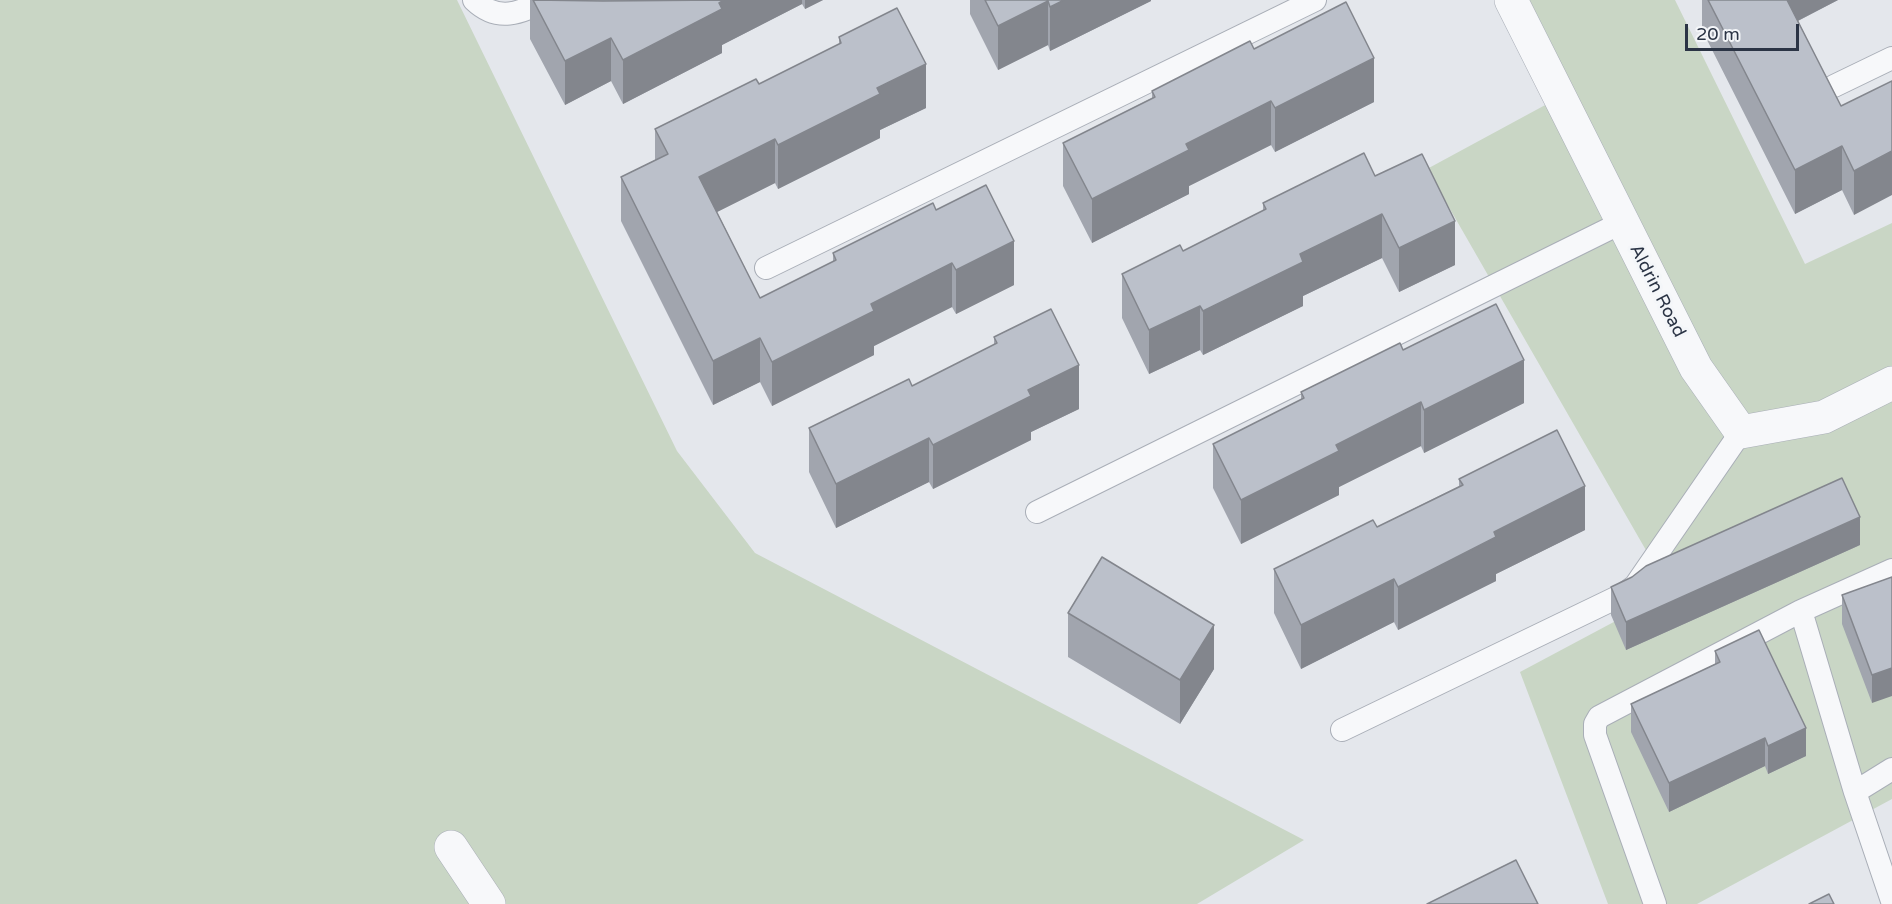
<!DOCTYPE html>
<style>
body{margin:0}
#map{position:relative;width:1892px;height:904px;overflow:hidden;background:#e4e7ec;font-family:"Varela Round",sans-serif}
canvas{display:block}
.scale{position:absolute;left:1685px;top:24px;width:114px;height:27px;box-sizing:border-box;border:3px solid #2b3445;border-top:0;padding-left:8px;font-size:18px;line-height:21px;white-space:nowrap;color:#2b3445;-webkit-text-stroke:4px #f4f6f9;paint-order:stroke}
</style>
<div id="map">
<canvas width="1892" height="904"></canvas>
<div class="scale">20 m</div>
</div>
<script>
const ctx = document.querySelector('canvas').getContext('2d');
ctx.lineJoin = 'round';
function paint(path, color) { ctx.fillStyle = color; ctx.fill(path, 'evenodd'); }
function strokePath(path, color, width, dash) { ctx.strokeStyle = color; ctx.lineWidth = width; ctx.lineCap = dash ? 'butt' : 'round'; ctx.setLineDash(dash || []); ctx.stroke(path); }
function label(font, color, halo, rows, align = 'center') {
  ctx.font = font + ' "Varela Round",sans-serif'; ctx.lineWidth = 6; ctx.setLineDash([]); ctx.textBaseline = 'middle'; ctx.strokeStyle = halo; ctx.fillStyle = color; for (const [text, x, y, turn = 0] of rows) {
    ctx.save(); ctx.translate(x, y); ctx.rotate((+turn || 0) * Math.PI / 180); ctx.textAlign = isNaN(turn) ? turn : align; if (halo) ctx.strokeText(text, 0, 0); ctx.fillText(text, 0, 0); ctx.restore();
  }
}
paint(new Path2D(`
 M0 0H457L677 451 755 553 1304 840 1197 904H0Z
 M1511 0H1675L1805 264 1892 223V799L1697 904H1608L1520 672 1670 592 1427 169 1560 97Z`), '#c9d6c5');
const lane = new Path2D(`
 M474 0C498 23 520 13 546 0
 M1834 86 1892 58
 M766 268 1315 0
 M1037 512 1623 222
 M1801 611 1855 792
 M1342 730 1624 594 1635 586 1741 432
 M1892 769 1855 792 1892 901
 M1655 904 1595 735V724L1599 717 1801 611 1892 570`);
const street = new Path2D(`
 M1511 0 1696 368 1741 432 1824 417 1892 383
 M451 847 489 904`);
strokePath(lane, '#a9aeb7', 24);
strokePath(street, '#a9aeb7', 34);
strokePath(lane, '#f7f8fa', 22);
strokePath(street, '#f7f8fa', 33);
paint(new Path2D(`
 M530 0H823L805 9 802 4 722 45V53L623 104 611 81 565 105 530 39Z
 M970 0H1151V1L1050 51 1048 45 998 70 970 14Z
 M1702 0H1838L1798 21 1841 106 1892 81 1854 215 1842 190 1795 214 1702 30Z
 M839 37 926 108 880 130V138L778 189 775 183 717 212 760 298 833 262V253L936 210 1014 285 956 314 952 307 874 346V355L772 406 760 382 713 405 621 221V177L655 160V129L759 84 839 44Z
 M1254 49 1374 102 1275 152 1271 145 1189 186V194L1092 243 1063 186V143L1152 98V91Z
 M1375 176 1455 265 1399 292 1382 258 1303 296V306L1203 355 1200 350 1149 374 1122 318V274L1183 251 1263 211V203Z
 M994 337 1079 409 1031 432V440L933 489 929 482 836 528 809 472V428L912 386 994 345Z
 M1403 350 1524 403 1424 453 1421 446 1339 487V495L1241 544 1213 488V444L1301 400V392Z
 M1459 479 1585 530 1496 574V581L1398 630 1394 622 1301 669 1274 613V569L1377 527 1459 486Z
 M1860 545 1626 650 1611 615V587Z
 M1892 577 1872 703 1842 624V595Z
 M1068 613 1214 669 1180 724 1068 657Z
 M1715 651 1806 756 1768 774 1765 766 1669 812 1631 732V704L1715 664Z`), '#a1a5ae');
paint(new Path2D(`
 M724 0H802V4L722 45V53L623 104V60Z
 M805 0H823L805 9Z
 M1064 0H1151V1L1050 51V7Z
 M1780 0H1838L1780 30Z
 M1048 1V45L998 70V26Z
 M611 38V81L565 105V61Z
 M1374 58V102L1275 152V108Z
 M926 64V108L880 130V138L778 189V145L877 88Z
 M1271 101V145L1189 186V194L1092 243V199L1186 144Z
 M775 139V183L699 221V177Z
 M1842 146V190L1795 214V170Z
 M1892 151V195L1854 215V171Z
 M1382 214V258L1303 296V306L1203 355V311L1300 254Z
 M1455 221V265L1399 292V248Z
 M1014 241V285L956 314V270Z
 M952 263V307L874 346V355L772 406V362L871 304Z
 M1200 306V350L1149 374V330Z
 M760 338V382L713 405V361Z
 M1524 360V403L1424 453V410Z
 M1079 365V409L1031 432V440L933 489V445L1028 390Z
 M1421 402V446L1339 487V495L1241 544V500L1336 445Z
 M929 438V482L836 528V484Z
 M1585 486V530L1496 574V581L1398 630V587L1494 532Z
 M1860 517V545L1626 650V622Z
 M1394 579V622L1301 669V625Z
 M1214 625V669L1180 724V680Z
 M1892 668V696L1872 703V675Z
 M1806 728V756L1768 774V746Z
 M1765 738V766L1669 812V783Z`), '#83868d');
const building = new Path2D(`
 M533 0 603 1 724 0 719 3 722 9 623 60 611 38 565 61Z
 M985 0H1064L1050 7 1048 1 998 26Z
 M1708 0H1787L1841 106 1892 81V151L1854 171 1842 146 1795 170Z
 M1346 2 1374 58 1275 108 1271 101 1186 144 1189 150 1092 199 1063 143 1155 97 1152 91 1250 41 1254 49Z
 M897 8 926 64 877 88 880 94 778 145 775 139 699 177 760 298 836 260 833 253 933 203 936 210 986 185 1014 241 956 270 952 263 871 304 874 311 772 362 760 338 713 361 621 177 668 154 655 129 756 79 759 84 841 43 839 37Z
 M1364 153 1375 176 1422 154 1455 221 1399 248 1382 214 1300 254 1303 262 1203 311 1200 306 1149 330 1122 274 1180 245 1183 251 1266 209 1263 203Z
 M1496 304 1524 360 1424 410 1421 402 1336 445 1339 451 1241 500 1213 444 1304 398 1301 392 1400 343 1403 350Z
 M1051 309 1079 365 1028 390 1031 396 933 445 929 438 836 484 809 428 909 379 912 386 997 343 994 337Z
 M1557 430 1585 486 1494 532 1496 537 1398 587 1394 579 1301 625 1274 569 1373 520 1377 527 1463 485 1459 479Z
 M1842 478 1860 517 1626 622 1611 587 1632 577 1646 566Z
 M1102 557 1214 625 1180 680 1068 613Z
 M1892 577V668L1872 675 1842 595Z
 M1759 630 1806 728 1768 746 1765 738 1669 783 1631 704 1720 662 1715 651Z
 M1516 860 1538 904H1427Z
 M1829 894 1834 904H1809Z`);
paint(building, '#bbc0ca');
strokePath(building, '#83868d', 1.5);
label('18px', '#2b3445', '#f4f6f9', [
 ["Aldrin Road",1657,291,63]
]);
</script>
